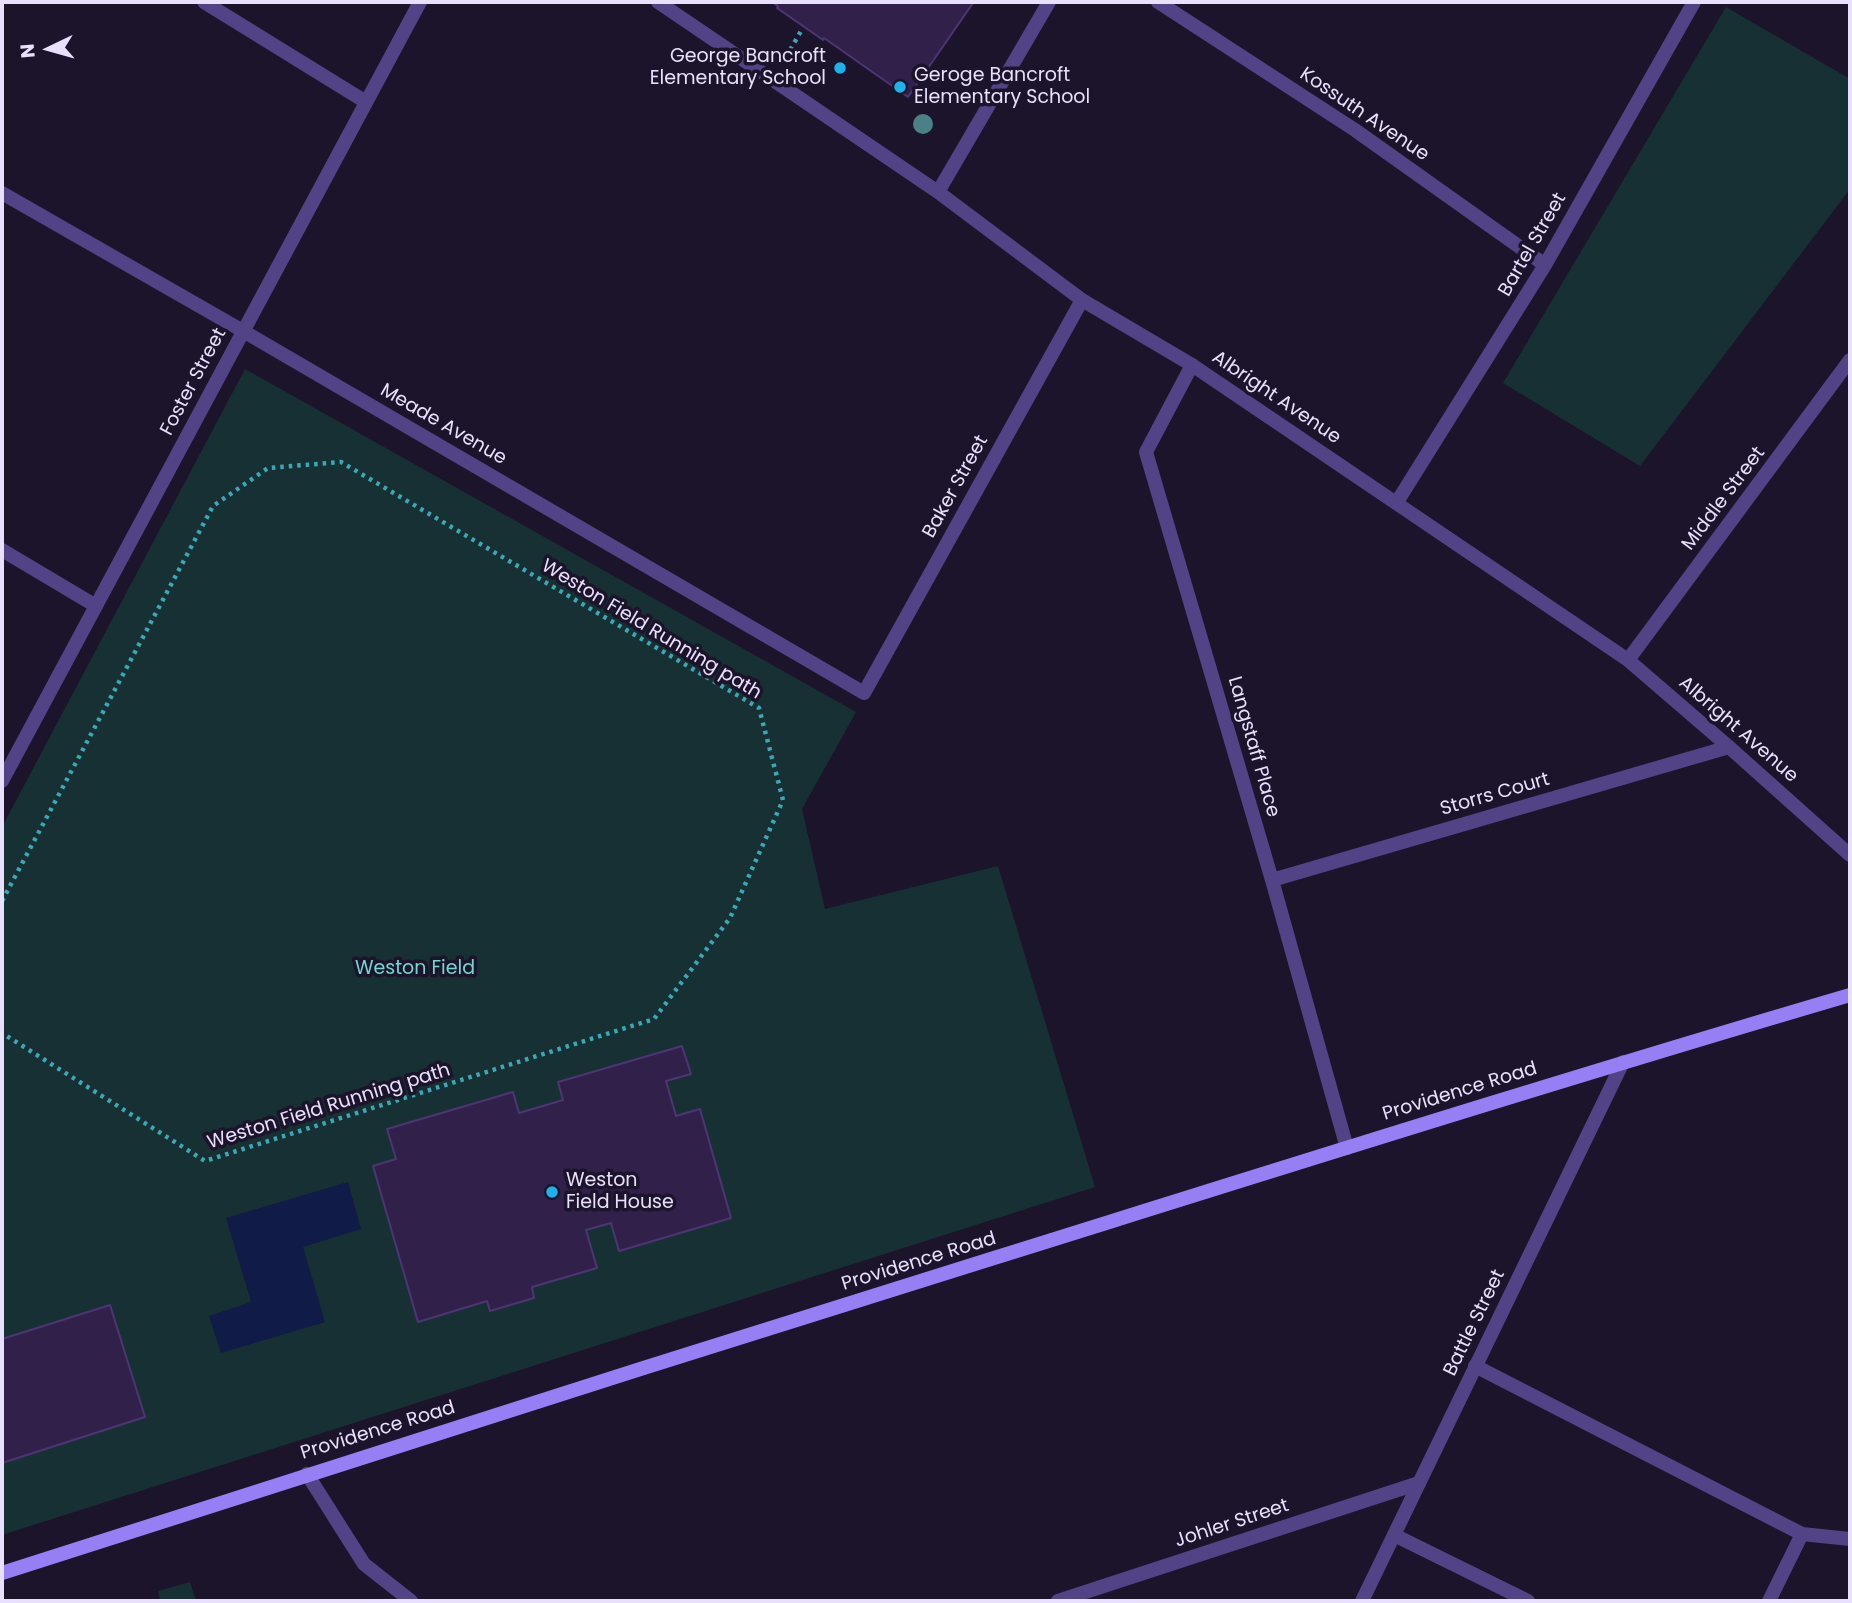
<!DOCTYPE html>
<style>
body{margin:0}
#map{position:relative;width:1852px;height:1603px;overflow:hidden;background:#1c142b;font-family:Poppins,sans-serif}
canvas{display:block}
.frame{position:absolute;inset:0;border:4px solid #e8e0fc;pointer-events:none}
.north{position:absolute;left:14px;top:14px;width:70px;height:70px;-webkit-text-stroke:5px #1c142b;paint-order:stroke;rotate:265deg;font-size:19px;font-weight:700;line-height:28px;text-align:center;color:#e8e0fc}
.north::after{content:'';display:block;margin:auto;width:24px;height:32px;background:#e8e0fc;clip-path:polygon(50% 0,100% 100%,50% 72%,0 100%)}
</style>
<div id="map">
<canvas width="1852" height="1603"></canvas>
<div class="frame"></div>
<div class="north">N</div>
</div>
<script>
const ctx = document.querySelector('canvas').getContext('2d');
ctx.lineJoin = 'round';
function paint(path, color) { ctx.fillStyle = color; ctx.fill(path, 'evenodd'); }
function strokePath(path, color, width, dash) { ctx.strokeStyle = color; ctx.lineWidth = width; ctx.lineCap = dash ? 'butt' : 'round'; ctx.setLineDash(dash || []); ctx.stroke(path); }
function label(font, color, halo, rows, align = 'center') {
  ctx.font = font + ' Poppins,sans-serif'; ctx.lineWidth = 7; ctx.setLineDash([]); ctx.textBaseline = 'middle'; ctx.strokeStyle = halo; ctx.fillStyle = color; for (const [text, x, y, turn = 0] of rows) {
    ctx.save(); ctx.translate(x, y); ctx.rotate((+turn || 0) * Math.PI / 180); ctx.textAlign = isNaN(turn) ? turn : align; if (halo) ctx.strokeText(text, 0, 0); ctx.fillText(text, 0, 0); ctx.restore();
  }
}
paint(new Path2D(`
 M1726 7 1850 79V189L1640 466 1503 383Z
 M245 369 856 712 802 809 825 909 998 866 1095 1187 2 1535V827Z
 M190 1582 196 1601H160L158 1591Z`), '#173034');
paint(new Path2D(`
 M348 1182 361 1229 303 1247 325 1322 221 1353 209 1316 251 1302 226 1218Z`), '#101b47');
const building = new Path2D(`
 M772 2H972L973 3 908 97 824 38 823 40 777 8 778 6Z
 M682 1046 691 1074 666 1081 676 1116 700 1109 731 1218 619 1251 611 1223 586 1230 597 1268 532 1287 534 1298 490 1311 487 1301 418 1322 373 1166 396 1159 387 1129 513 1092 519 1113 563 1100 558 1082Z
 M110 1305 145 1417 2 1463V1339Z`);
paint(building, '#31214a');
strokePath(building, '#4d3574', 2);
strokePath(new Path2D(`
 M786 57 801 31
 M2 901 213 506 268 468 341 462 759 708 783 800 730 918 654 1019 205 1161 2 1033`), '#3ca7b5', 4.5, [3.5, 5]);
strokePath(new Path2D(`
 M204 2 366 102
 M1158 2 1355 130 1545 265
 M1192 365 1146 452 1272 880 1347 1148
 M1397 502 1545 265 1694 2
 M2 550 96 606
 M1272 880 1729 747
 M1475 1366 1802 1534 1850 1539
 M1394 1535 1528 1601
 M1058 1601 1419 1483
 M1769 1601 1802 1534`), '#514386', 14);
strokePath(new Path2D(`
 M658 2 938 192 1082 300 1192 365 1628 660 1729 747 1850 855
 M938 192 1049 2
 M2 193 243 331 864 693 1082 300
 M1628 660 1850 360
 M2 781 420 2
 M307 1474 364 1564 411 1601
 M1362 1601 1623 1062`), '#514386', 14);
strokePath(new Path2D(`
 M2 1573C332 1465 663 1362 994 1258 1279 1169 1564 1079 1850 995`), '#967ff4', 14);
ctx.fillStyle = '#4a8086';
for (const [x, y] of [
 [923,124]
]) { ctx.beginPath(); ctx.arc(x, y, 10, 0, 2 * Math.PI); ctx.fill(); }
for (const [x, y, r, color] of [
 [840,68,7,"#1cb3ec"],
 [900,87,7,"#1cb3ec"],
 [552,1192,7,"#1cb3ec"]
]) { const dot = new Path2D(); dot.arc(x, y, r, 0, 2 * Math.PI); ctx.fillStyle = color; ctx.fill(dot); strokePath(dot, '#1c142b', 2.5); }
label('19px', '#e8e0fc', '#1c142b', [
 ["George Bancroft",826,57,"right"],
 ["Elementary School",826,79,"right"],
 ["Geroge Bancroft",914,76],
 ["Elementary School",914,98],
 ["Weston",566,1181],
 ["Field House",566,1203]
], 'left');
label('19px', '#e8e0fc', '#1c142b', [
 ["Kossuth Avenue",1364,115,34],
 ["Bartel Street",1533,245,-60],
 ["Foster Street",194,382,-62],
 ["Albright Avenue",1276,398,34],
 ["Meade Avenue",443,425,30],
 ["Baker Street",956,487,-61],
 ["Middle Street",1724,499,-53],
 ["Weston Field Running path",651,630,31],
 ["Albright Avenue",1738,730,41],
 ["Langstaff Place",1253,747,74],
 ["Storrs Court",1495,795,-16],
 ["Providence Road",1460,1092,-17],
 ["Weston Field Running path",329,1107,-17],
 ["Providence Road",919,1262,-17],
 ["Battle Street",1475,1323,-64],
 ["Providence Road",378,1431,-17],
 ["Johler Street",1232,1524,-18]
]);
label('19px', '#70d8d0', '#1c142b', [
 ["Weston Field",415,969]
]);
</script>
